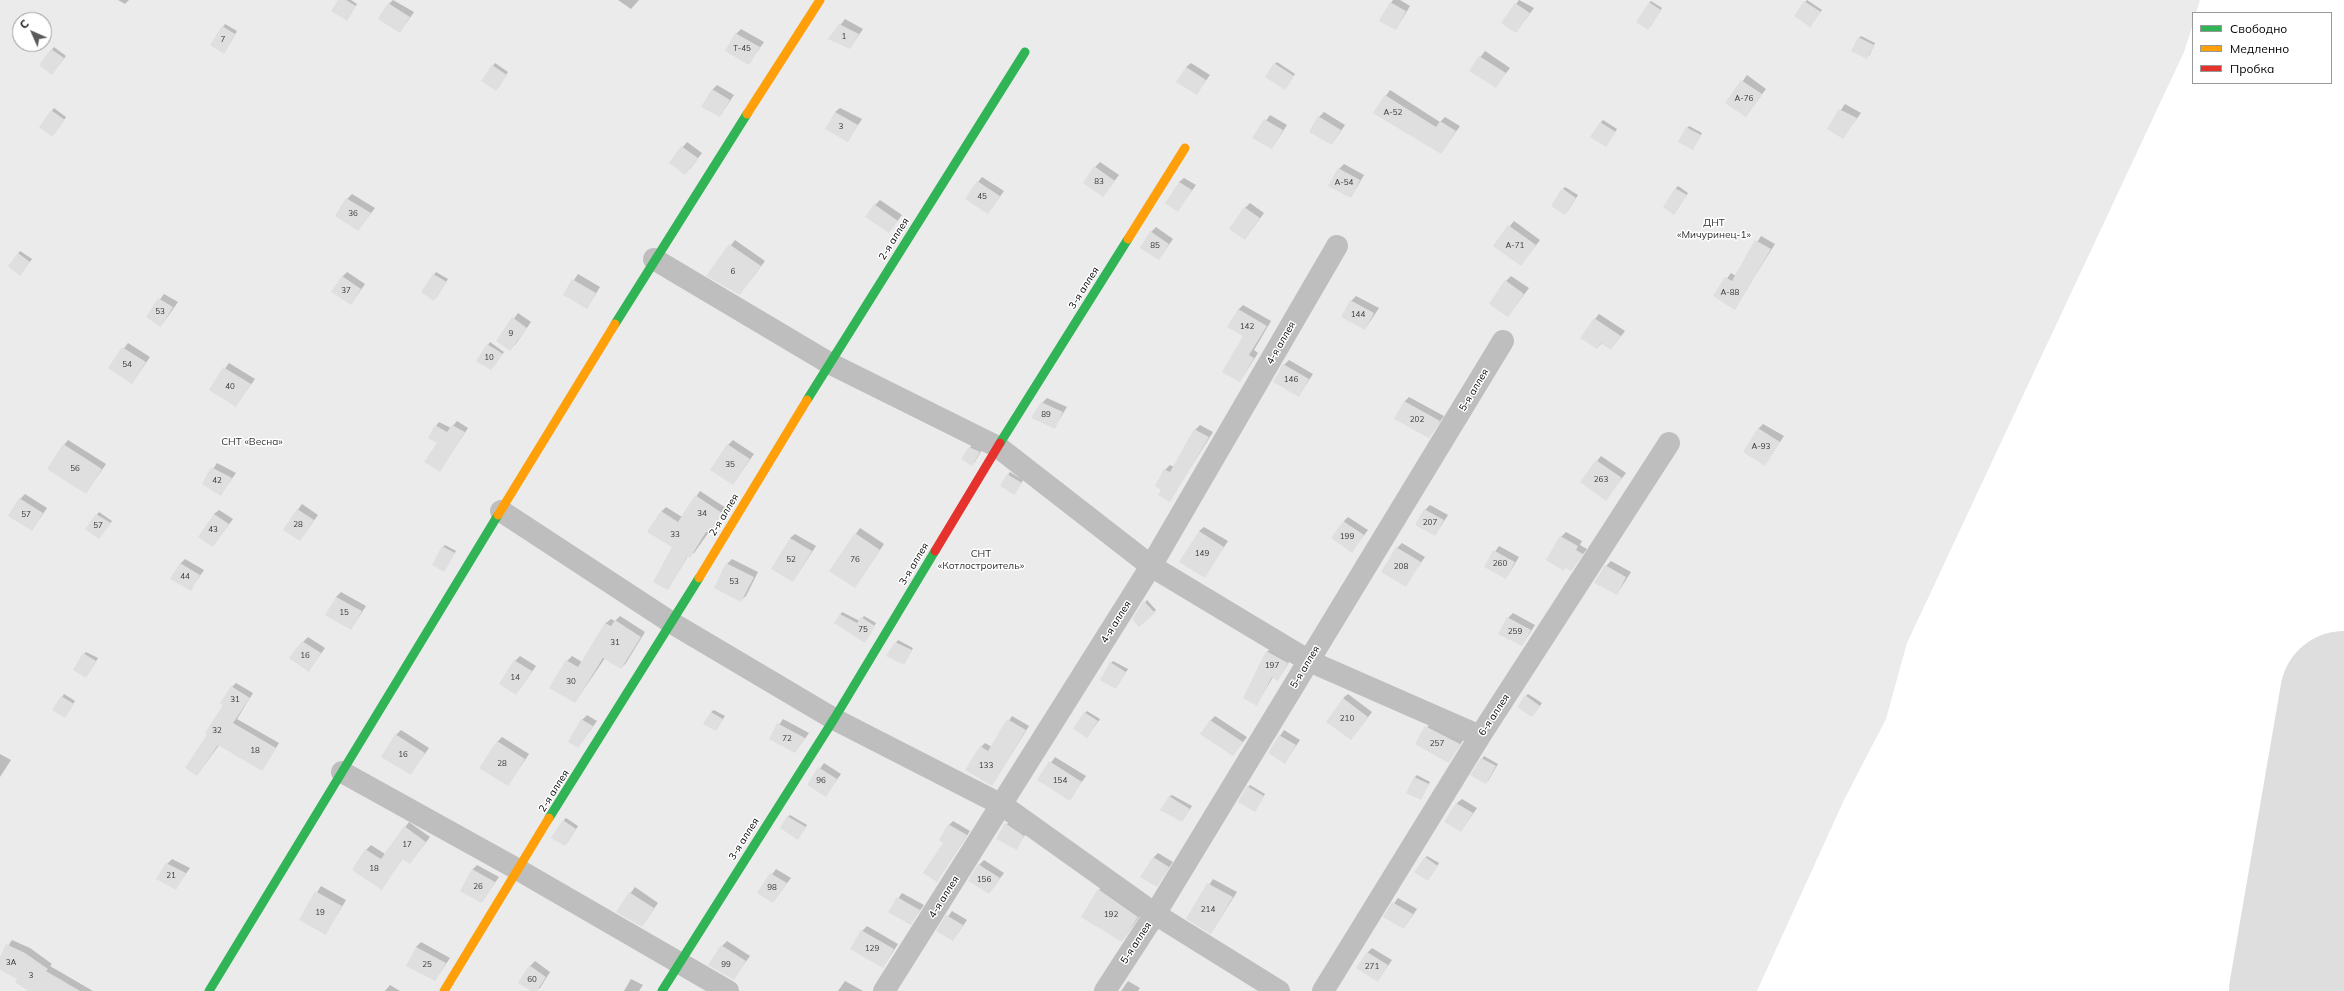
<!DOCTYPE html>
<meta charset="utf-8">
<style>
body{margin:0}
#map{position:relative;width:2344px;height:991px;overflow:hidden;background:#fff;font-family:Mulish,sans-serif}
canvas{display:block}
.legend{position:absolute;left:2192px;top:12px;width:140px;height:72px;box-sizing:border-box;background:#fff;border:1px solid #999;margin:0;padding:5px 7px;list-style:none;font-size:12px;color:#000}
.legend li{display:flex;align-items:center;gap:8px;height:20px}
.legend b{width:20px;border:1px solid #999}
.north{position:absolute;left:12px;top:12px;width:40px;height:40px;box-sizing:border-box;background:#fff;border:1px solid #999;border-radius:50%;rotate:315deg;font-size:11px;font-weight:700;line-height:16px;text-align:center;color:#000}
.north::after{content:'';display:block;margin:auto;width:14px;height:18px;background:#595959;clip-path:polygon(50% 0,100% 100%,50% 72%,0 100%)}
</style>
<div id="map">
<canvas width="2344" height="991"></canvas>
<ul class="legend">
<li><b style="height:5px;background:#30b455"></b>Свободно</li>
<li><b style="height:5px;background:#ff9f0a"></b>Медленно</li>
<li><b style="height:5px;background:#e5322d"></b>Пробка</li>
</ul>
<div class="north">С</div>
</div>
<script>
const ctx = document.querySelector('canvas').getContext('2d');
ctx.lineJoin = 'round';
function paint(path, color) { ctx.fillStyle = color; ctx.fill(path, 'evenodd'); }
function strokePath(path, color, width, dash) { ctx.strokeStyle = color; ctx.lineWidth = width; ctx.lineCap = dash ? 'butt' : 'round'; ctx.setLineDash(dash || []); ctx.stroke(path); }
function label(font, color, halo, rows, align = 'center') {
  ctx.font = font + ' Mulish,sans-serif'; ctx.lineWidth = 3; ctx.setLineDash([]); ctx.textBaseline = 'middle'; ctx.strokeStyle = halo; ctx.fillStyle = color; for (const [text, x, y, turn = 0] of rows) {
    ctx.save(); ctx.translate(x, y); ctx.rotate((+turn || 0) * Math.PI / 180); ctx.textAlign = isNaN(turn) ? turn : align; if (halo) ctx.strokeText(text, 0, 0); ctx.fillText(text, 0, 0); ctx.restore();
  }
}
paint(new Path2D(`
 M0 0H2200L2196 13H2193V24L2184 52 1907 643 1886 719 1844 800 1757 991H0ZM20 20H44V44H20Z`), '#ebebeb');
paint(new Path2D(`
 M118 0H129L125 4Z
 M339 0H351L357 4 349 17Z
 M393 0 414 12 400 32 389 4Z
 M618 0H639L631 9Z
 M1393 0H1400L1410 6 1396 29 1391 3Z
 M1519 0 1534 8 1516 32 1503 23Z
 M1807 0 1822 10 1810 26 1795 16Z
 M1651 1 1662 8 1650 27 1649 3Z
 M845 19 863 29 850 48 830 39Z
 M225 24 237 31 226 50 223 27Z
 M741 29 764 42 749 63 736 34Z
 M1861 36 1875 43 1869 56 1859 38Z
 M54 47 66 56 54 71 40 65Z
 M1485 51 1510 68 1495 87 1471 70Z
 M1277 62 1295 74 1287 86 1275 64Z
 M495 63 508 72 498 88 482 81Z
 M1191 63 1210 75 1197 93 1186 67Z
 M1747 75 1766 89 1746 116 1727 103Z
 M717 85 734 95 720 116 712 90Z
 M1390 90 1440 122 1445 117 1460 126 1441 153 1374 113Z
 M1845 104 1861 113 1843 137 1828 129Z
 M54 108 66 117 54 134 40 127Z
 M840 108 862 119 848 140 835 112Z
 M1324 112 1345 125 1332 144 1319 117Z
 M1270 115 1287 125 1272 148 1254 138Z
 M1603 120 1617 129 1608 143 1601 122Z
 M1689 126 1702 133 1693 149 1687 128Z
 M687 142 702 153 690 169 670 163Z
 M1100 162 1119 175 1103 196 1095 167Z
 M1344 164 1364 175 1351 197 1339 169Z
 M982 177 1004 191 988 213 978 182Z
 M1184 178 1196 185 1178 210 1179 182Z
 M1678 186 1688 193 1674 214 1676 188Z
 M1565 187 1578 195 1567 212 1563 189Z
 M352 194 375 208 358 230 347 199Z
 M880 200 902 215 889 232 875 205Z
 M1250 203 1264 213 1245 239V208Z
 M1514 221 1540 240 1521 265 1494 246Z
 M1156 227 1173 239 1159 259 1151 232Z
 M1761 236 1775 244 1734 309 1714 296 1731 273 1736 276Z
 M735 240 765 261 740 294 708 275Z
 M20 251 32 259 22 272 9 266Z
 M347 272 365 284 351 304 342 277Z
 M436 272 448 279 436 298 422 291Z
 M578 274 600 287 587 308 564 295Z
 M1511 276 1529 288 1508 316 1506 281Z
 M164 294 178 302 161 326 147 317Z
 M1356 296 1379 308 1365 329 1351 301Z
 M1243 305 1271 321 1254 350 1258 353 1240 381 1244 336 1238 310Z
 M518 313 531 322 515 345 498 341Z
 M1599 314 1625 331 1611 349 1602 343 1597 348 1595 319Z
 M490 342 504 352 493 367 478 360Z
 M128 343 150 357 132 383 109 368Z
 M1289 360 1313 374 1299 395 1284 365Z
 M229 363 255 379 236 405 210 390Z
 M1409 397 1444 416 1429 437 1404 402Z
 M1047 398 1067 407 1054 428 1042 403Z
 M457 421 468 428 440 470 436 426 439 422 451 428Z
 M1763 424 1784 436 1765 464 1758 429Z
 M1200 425 1213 432 1170 500 1162 489 1165 470 1170 465 1174 467 1195 430Z
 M68 440 106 464 86 493 64 445Z
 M733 440 754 454 733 484 728 445Z
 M972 445 982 450 974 463 962 459Z
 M1601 456 1626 473 1606 499 1597 461Z
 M217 463 236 473 221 494 203 484Z
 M1010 472 1023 480 1016 492 1001 486Z
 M700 491 726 508 694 553 688 556 668 589 673 547 661 512 666 507 682 517Z
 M25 494 47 508 32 530 20 499Z
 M302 504 318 515 300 540 284 529Z
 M1430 505 1448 515 1435 535 1425 510Z
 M219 510 233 519 213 546 214 514Z
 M99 512 112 521 101 535 86 529Z
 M1348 517 1368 530 1352 551 1344 521Z
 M1204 527 1228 541 1205 576 1199 531Z
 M860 528 884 544 855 587 830 571Z
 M1566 532 1582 541 1580 545 1587 549 1571 570 1561 537Z
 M795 534 816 546 793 581 790 538Z
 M1402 543 1425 557 1405 585 1397 548Z
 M445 545 456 551 444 571 443 547Z
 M1499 546 1519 557 1506 578 1485 566Z
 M185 559 204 570 190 590 180 564Z
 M732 559 758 572 746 596 741 600 727 564Z
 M1611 561 1631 572 1617 594 1606 566Z
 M341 592 366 606 351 629 336 597Z
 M1147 600 1156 610 1139 626 1133 619Z
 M842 612 860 621 864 616 876 623 865 642 840 615Z
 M1513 613 1535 625 1522 645 1508 618Z
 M620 616 645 632 626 663 621 668 605 658 575 702 551 687 567 661 572 656 582 662 606 623 611 619 615 621Z
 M308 637 325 648 309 670 303 642Z
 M898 640 913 648 904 664 896 643Z
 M1271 648 1291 659 1281 675 1277 679 1273 677 1257 704 1267 652Z
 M86 652 98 658 88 674 84 654Z
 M520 656 536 666 516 694 515 661Z
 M1113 661 1128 669 1116 688 1111 663Z
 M236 683 253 693 237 719 279 743 262 770 219 745 197 775 209 734 232 687Z
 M64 694 75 701 67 714 54 710Z
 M1348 694 1372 712 1355 734 1343 698Z
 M1528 694 1542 703 1534 714 1526 696Z
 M714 710 725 716 716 730 711 712Z
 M1087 711 1100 719 1087 737 1085 713Z
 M587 715 597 721 578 747 582 720Z
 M1012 716 1029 726 992 785 981 747 985 743 992 747Z
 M1215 716 1247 737 1233 755 1210 721Z
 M783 719 809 733 795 752 770 739Z
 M1431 722 1464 739 1448 762 1416 744Z
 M401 730 429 748 410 774 396 735Z
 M1284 730 1300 740 1285 762 1269 752Z
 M502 737 529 754 508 785 497 742Z
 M0 754 11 760 0 777Z
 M1484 756 1498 764 1488 781 1472 775Z
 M1055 757 1086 776 1070 799 1039 780Z
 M824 763 841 774 826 795 809 784Z
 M1417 775 1430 782 1421 799 1414 778Z
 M1250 785 1265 794 1255 811 1248 787Z
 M1172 795 1192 806 1182 821 1169 797Z
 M1462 799 1477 808 1461 831 1457 803Z
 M790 815 807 825 800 836 788 817Z
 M566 818 578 826 567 843 564 820Z
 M1011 818 1028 831 1016 848 998 838Z
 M953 821 970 831 937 881 944 842 949 825Z
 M409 822 430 837 410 863 403 858 382 888 366 850 371 845 385 854Z
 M1158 853 1173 862 1156 886 1153 858Z
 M1427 856 1439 863 1428 880 1425 858Z
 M172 859 190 868 175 889 167 864Z
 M984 860 1004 873 989 893 979 865Z
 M477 865 499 877 482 901 472 870Z
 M776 869 791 878 773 902 759 892Z
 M1213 879 1237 892 1211 933 1188 918Z
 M1107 882 1145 909 1122 941 1083 917 1099 890Z
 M321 886 346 900 326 933 300 919Z
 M635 887 658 903 642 926 617 911Z
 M902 893 924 905 910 924 889 912Z
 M1398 898 1417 909 1404 928 1384 917Z
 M952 911 967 920 953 940 938 931Z
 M867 926 898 944 883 967 862 931Z
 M12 940 30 948 52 964 50 966 93 991H29L19 978 0 969V959Z
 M727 941 750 956 733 979 722 946Z
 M421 942 450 958 435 980 416 947Z
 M1372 948 1392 960 1378 980 1367 953Z
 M535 961 550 972 540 988 533 991 530 966Z
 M631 979 643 985 639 991H624Z
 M845 981 863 991H838Z
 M1128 981 1140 988 1138 991H1121Z
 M390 985 400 991H385Z`), '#0003');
strokePath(new Path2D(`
 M2293 991 2344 695`), '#dedede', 128);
paint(new Path2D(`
 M338 0H346L356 6 347 21 331 11Z
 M1804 1 1821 12 1810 27 1794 16Z
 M1390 2 1406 11 1396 30 1379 21Z
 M1649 2 1661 10 1648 30 1636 22Z
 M388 3 410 17 400 33 378 19Z
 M1515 3 1530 13 1516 33 1501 23Z
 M839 24 859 34 850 49 828 39Z
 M222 26 235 34 224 54 210 45Z
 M735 33 760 47 749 65 725 51Z
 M1858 37 1874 45 1867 59 1851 51Z
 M51 49 64 58 52 75 39 65Z
 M1479 56 1506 73 1496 88 1469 71Z
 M1274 63 1294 76 1285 90 1265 77Z
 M492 65 507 75 496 91 481 81Z
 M1186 67 1206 80 1197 95 1176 82Z
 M1741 80 1762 94 1746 117 1725 103Z
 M712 89 730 100 720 117 701 107Z
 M1385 95 1436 127 1440 121 1456 131 1441 154 1373 113Z
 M1839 109 1857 118 1843 139 1827 129Z
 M51 110 65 120 52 137 39 127Z
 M835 112 858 125 848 142 825 129Z
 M1318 116 1341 130 1332 145 1309 132Z
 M1264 119 1283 130 1272 149 1252 138Z
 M1600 122 1616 132 1606 147 1590 137Z
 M1686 127 1701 135 1693 150 1678 142Z
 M681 146 698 158 685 175 669 163Z
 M1094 166 1115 181 1103 197 1083 183Z
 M1338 168 1360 180 1351 198 1328 186Z
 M977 181 1000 196 988 214 965 199Z
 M1179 182 1192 190 1178 212 1165 203Z
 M1562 188 1576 198 1565 215 1551 206Z
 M1675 188 1687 195 1674 215 1663 207Z
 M346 198 371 213 358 231 335 216Z
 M874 204 898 221 889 233 865 217Z
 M1244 207 1260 218 1245 240 1229 229Z
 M1508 225 1536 245 1521 266 1493 246Z
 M1150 231 1169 244 1159 260 1140 248Z
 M1755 240 1771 249 1735 310 1713 296 1725 277 1732 281Z
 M729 244 761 266 740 295 706 276Z
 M18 253 30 262 20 276 8 266Z
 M433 274 447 282 434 301 421 292Z
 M342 276 361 289 351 305 331 292Z
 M572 279 596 293 587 309 563 295Z
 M1505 280 1524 294 1508 317 1489 304Z
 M158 298 173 307 161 327 146 317Z
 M1350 300 1374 313 1365 330 1341 317Z
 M1238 309 1267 326 1249 355 1254 358 1240 382 1222 372 1243 336 1227 327Z
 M512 317 527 328 510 351 496 341Z
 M1594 318 1621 336 1611 350 1601 343 1597 349 1580 338Z
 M487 344 503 354 491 370 476 361Z
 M122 347 146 362 132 384 108 368Z
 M1283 364 1309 379 1299 397 1273 382Z
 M223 367 251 384 236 407 209 390Z
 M1404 401 1440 421 1429 438 1394 419Z
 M1041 402 1063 412 1055 429 1031 418Z
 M435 425 447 432 452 425 465 432 440 472 424 462 437 443 428 438Z
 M1758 428 1780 442 1765 466 1743 452Z
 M1194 429 1209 437 1170 502 1158 495 1161 490 1155 486 1164 469 1170 472Z
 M63 444 102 469 86 494 47 469Z
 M727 444 750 459 733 485 710 470Z
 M969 447 980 452 972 466 961 459Z
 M1596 460 1622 478 1606 501 1580 482Z
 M211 467 232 478 221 496 202 484Z
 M1007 474 1022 483 1014 495 1000 486Z
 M695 495 722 513 709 533 706 532 690 558 687 557 668 590 653 582 672 547 647 532 661 511 678 522Z
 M19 498 43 513 32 531 8 516Z
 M297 509 314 520 300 541 283 530Z
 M1424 509 1444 520 1435 536 1415 525Z
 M96 514 111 523 99 539 85 529Z
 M214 514 229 524 213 547 198 537Z
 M1343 521 1364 535 1352 553 1331 538Z
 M1199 531 1224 547 1205 578 1179 562Z
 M855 533 880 550 855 588 829 571Z
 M1560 536 1578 546 1576 550 1583 554 1571 571 1565 568 1564 571 1546 560Z
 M790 538 812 551 793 582 771 569Z
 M442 546 455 553 444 572 432 565Z
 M1396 547 1421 562 1406 587 1381 572Z
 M1493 550 1515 562 1506 579 1484 567Z
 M180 563 200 575 191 591 170 579Z
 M726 563 754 577 741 602 714 588Z
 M1605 565 1626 577 1617 595 1594 583Z
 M336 597 362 611 351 630 325 615Z
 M1144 601 1155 613 1139 627 1132 619Z
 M840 614 857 623 861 617 875 626 865 643 834 623Z
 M1507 617 1531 630 1522 646 1498 634Z
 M615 620 641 637 621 669 603 658 575 703 549 688 566 660 578 667 605 623 611 626Z
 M302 641 321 653 309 672 289 658Z
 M895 642 912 650 904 665 886 656Z
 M1266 651 1288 663 1278 681 1272 677 1257 706 1243 698Z
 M83 653 96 661 86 678 73 670Z
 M514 660 532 671 516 695 499 684Z
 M1110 662 1126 672 1116 689 1100 680Z
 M231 686 250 698 233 723 276 748 262 771 218 745 197 776 185 768 207 735 205 733 223 705 220 703Z
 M1525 695 1540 706 1532 717 1517 707Z
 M61 696 74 704 65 718 52 710Z
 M1343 698 1368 717 1351 740 1326 722Z
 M711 712 723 719 716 731 703 724Z
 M1084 712 1098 721 1087 738 1073 729Z
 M581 719 593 726 578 748 568 742Z
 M1007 719 1026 730 992 786 965 770 980 746 988 751Z
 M1210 720 1243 742 1233 756 1200 734Z
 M777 723 805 738 795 753 769 739Z
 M1425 726 1460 744 1449 763 1415 744Z
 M395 734 425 753 411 775 381 757Z
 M1279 735 1296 745 1285 764 1268 753Z
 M497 741 525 759 508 786 479 768Z
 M1481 758 1496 766 1486 784 1470 775Z
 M1049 761 1082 782 1070 801 1037 780Z
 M818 767 837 779 826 797 807 785Z
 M1414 777 1429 784 1421 800 1406 793Z
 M1247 786 1264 796 1255 812 1238 802Z
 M1169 796 1190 809 1182 822 1160 810Z
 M1456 803 1473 813 1461 832 1444 822Z
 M787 816 806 827 798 840 780 828Z
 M563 820 576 829 565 846 551 838Z
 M1005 823 1024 836 1017 850 996 839Z
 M948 824 967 835 937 882 923 873 943 843 939 840Z
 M404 826 426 842 410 864 402 859 382 890 352 870 365 849 381 859Z
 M1153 857 1169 867 1157 887 1140 877Z
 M1425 857 1438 866 1428 881 1414 872Z
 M166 863 186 873 176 890 156 879Z
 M978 864 1000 878 989 894 968 881Z
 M472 869 495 882 482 903 460 891Z
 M770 873 787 883 773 903 757 893Z
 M1207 883 1233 897 1211 934 1186 919Z
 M1098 889 1138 917 1122 942 1081 917Z
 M315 891 342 906 326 935 299 920Z
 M629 892 654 908 642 927 616 912Z
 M897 897 920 910 911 925 888 912Z
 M1392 902 1413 914 1404 929 1383 917Z
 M946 915 963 925 953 941 936 931Z
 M861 930 894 949 883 968 850 949Z
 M6 944 25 953 48 969 46 971 80 991H28L15 982 17 979 0 970V957Z
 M721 945 746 961 734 980 708 965Z
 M416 947 446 963 435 981 406 966Z
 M1367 952 1388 965 1378 982 1356 968Z
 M529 965 546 977 537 991H531L518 983Z`), '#dfdfdf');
strokePath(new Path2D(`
 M654 259 829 363 998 447 1151 566 1309 661 1480 736
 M501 511 672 623 834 719 1002 805 1155 914 1279 991
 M342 772 517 869 728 991
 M884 991 1151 566 1337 246
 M1105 991 1155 914 1503 341
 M1323 991 1480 736 1669 443`), '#bebebe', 22);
strokePath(new Path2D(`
 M615 324 747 114
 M807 400 1025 52
 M1000 443 1128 239
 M549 818 699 578
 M209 991 498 515
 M662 991 834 719 935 551`), '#30b455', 9);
strokePath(new Path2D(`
 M747 114 820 0
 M1128 239 1185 148
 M498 515 615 324
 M699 578 807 400
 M444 991 549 818`), '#ff9f0a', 9);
strokePath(new Path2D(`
 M935 551 1000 443`), '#e5322d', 9);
label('8px', '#383838', null, [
 ["1",844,37],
 ["7",223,40],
 ["Т-45",742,49],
 ["А-76",1744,99],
 ["А-52",1393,113],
 ["3",841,127],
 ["83",1099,182],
 ["А-54",1344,183],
 ["45",982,197],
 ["36",353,214],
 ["85",1155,246],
 ["А-71",1515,246],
 ["6",733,272],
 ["37",346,291],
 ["А-88",1730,293],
 ["53",160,312],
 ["144",1358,315],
 ["142",1247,327],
 ["9",511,334],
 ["10",489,358],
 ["54",127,365],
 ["146",1291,380],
 ["40",230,387],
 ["89",1046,415],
 ["202",1417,420],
 ["А-93",1761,447],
 ["35",730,465],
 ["56",75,469],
 ["263",1601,480],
 ["42",217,481],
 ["34",702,514],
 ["57",26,515],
 ["207",1430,523],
 ["28",298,525],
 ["57",98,526],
 ["43",213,530],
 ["33",675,535],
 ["199",1347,537],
 ["149",1202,554],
 ["52",791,560],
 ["76",855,560],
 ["260",1500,564],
 ["208",1401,567],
 ["44",185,577],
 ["53",734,582],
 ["15",344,613],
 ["75",863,630],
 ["259",1515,632],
 ["31",615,643],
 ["16",305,656],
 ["197",1272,666],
 ["14",515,678],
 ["30",571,682],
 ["31",235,700],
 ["210",1347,719],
 ["32",217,731],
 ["72",787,739],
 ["257",1437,744],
 ["18",255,751],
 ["16",403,755],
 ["28",502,764],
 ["133",986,766],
 ["96",821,781],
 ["154",1060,781],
 ["17",407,845],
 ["18",374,869],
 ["21",171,876],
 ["156",984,880],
 ["26",478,887],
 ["98",772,888],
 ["214",1208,910],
 ["19",320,913],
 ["192",1111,915],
 ["129",872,949],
 ["3А",11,963],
 ["25",427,965],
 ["99",726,965],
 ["271",1372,967],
 ["3",31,976],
 ["60",532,980]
]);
label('10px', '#323232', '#fff', [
 ["ДНТ",1714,223],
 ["«Мичуринец-1»",1714,235],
 ["СНТ «Весна»",252,442],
 ["СНТ",981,554],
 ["«Котлостроитель»",981,566]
]);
label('10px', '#000', '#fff', [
 ["2-я аллея",894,239,-58],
 ["3-я аллея",1084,288,-58],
 ["4-я аллея",1281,343,-60],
 ["5-я аллея",1474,390,-59],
 ["2-я аллея",724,515,-59],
 ["3-я аллея",914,564,-59],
 ["4-я аллея",1116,622,-58],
 ["5-я аллея",1305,667,-59],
 ["6-я аллея",1494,715,-57],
 ["2-я аллея",554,791,-58],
 ["3-я аллея",744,839,-58],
 ["4-я аллея",944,897,-58],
 ["5-я аллея",1136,943,-57]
]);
</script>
